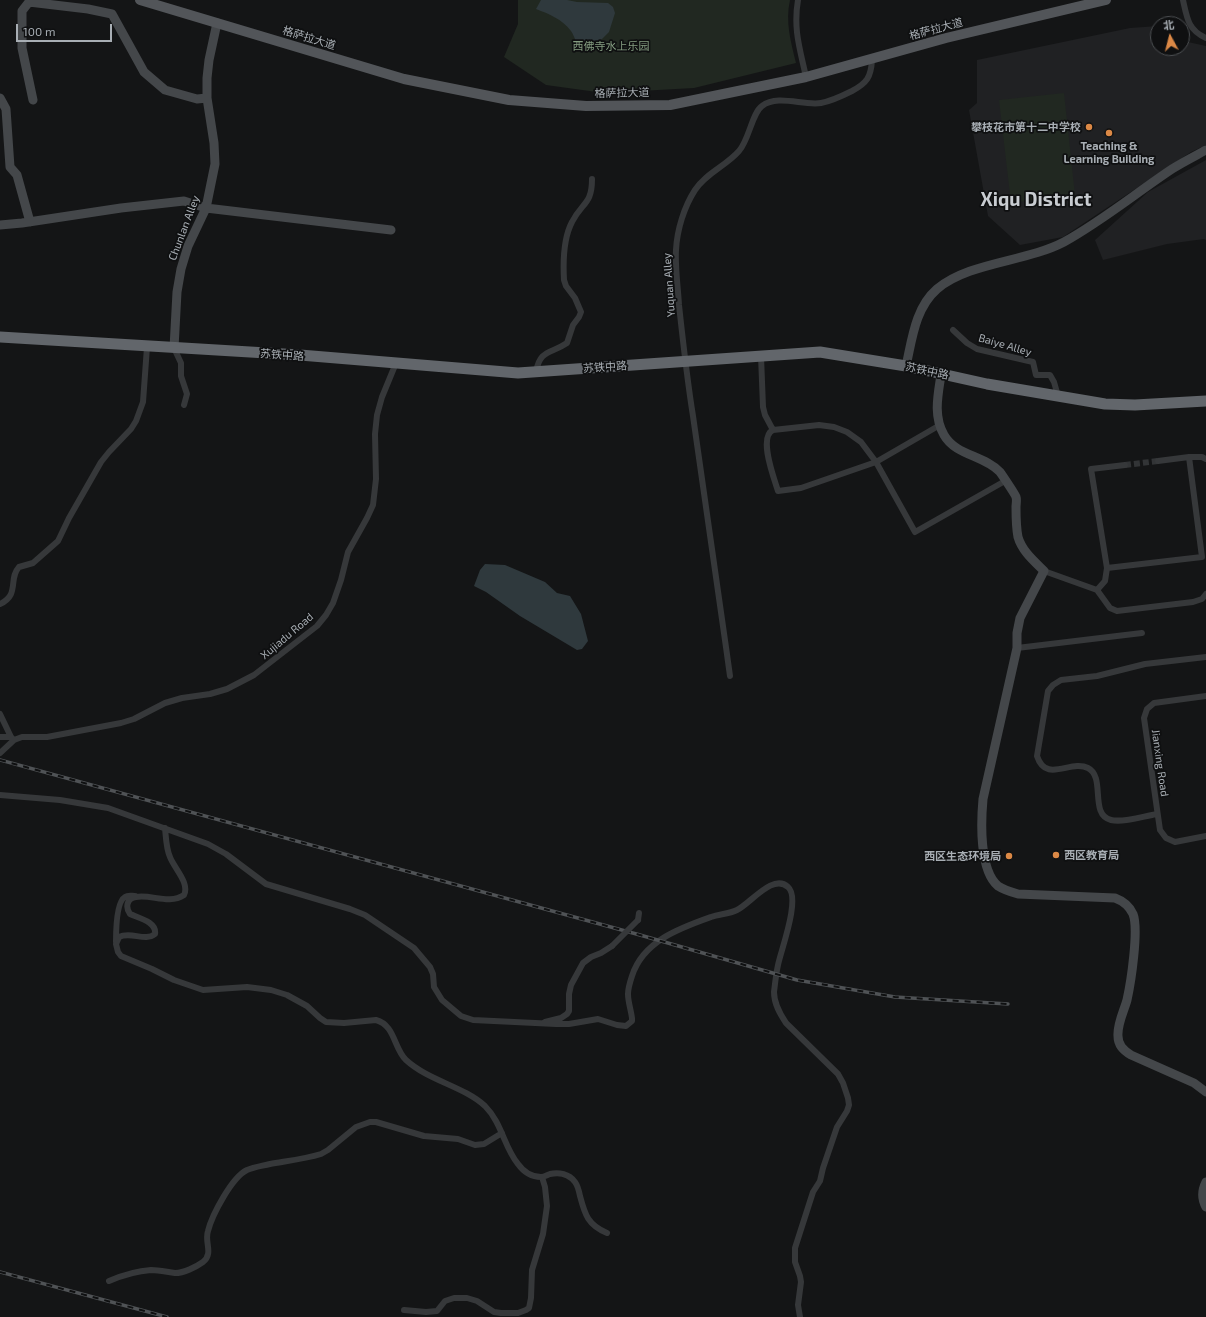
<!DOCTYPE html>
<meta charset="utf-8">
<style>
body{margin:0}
#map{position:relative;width:1206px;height:1317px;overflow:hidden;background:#141516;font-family:"Exo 2","Noto Sans SC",sans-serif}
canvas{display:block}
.north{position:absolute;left:1150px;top:16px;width:40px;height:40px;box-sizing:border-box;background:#0f1011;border:1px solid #4c4f52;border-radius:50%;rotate:353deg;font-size:11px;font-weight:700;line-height:16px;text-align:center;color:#a8aeb4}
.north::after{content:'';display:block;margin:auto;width:14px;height:18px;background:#dc8946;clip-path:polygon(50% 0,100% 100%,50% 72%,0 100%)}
.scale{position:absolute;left:16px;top:24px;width:96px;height:18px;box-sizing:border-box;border:2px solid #a8aeb4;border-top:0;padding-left:5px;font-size:12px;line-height:14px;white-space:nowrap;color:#a8aeb4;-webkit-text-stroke:3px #0f1011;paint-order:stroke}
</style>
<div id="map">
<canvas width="1206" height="1317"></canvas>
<div class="north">北</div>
<div class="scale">100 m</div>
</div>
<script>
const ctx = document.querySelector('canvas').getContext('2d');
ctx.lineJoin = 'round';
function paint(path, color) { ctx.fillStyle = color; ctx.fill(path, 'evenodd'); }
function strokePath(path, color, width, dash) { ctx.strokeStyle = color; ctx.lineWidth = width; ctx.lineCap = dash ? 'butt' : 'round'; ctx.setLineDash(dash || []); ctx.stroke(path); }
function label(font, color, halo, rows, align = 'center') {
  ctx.font = font + ' "Exo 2","Noto Sans SC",sans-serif'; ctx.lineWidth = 3.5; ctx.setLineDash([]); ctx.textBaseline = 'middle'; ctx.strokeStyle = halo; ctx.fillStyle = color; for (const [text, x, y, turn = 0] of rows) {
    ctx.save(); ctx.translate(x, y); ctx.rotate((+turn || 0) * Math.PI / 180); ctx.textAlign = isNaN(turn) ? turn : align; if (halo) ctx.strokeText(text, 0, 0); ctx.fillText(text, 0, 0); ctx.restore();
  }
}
paint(new Path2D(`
 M1158 26V48H1182V31L1188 42 1206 46V145L1191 152 1063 237 1020 245 988 216 969 110 977 103V60L1130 28Z
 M1206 160V240L1204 239 1167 244 1103 260 1095 240 1148 192Z`), '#202123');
paint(new Path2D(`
 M518 0H790C785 22 791 42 796 63L694 88 604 93 546 85 504 57 518 24Z
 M1064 93 1075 195 1011 203 999 100Z`), '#212821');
paint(new Path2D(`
 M541 0H567L577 2 608 3 613 7 615 13 609 32 593 48 582 50C576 45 575 37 571 31 562 19 549 14 536 9Z
 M485 564 505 565 545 582 557 593 570 596 581 614 588 641 582 649 577 650 520 616 486 592 474 586 480 570Z`), '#2f393d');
strokePath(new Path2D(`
 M1125 465 1158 461`), '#323436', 6, [6, 3]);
strokePath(new Path2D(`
 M798 0C793 29 800 49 806 77
 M1183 0C1187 18 1188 30 1206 38
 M953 330 967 343 977 349 1033 362 1036 375H1050L1054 382 1058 396
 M174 348 181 363V376L187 394 184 405
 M761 356 763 407 765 415 773 430
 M536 372C540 349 551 354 567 343L573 325 579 317 581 312 575 298 566 286 564 280C563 262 563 239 572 222 582 202 592 205 592 179
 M940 425 876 462 801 488 778 491C774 478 758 437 773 430L819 425 834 427 847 432 861 442 876 462 915 532 1005 481
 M1189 457H1202L1206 459
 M1107 568 1202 557 1189 457 1158 461
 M1044 571 1097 590 1110 608 1117 611 1193 602 1202 599 1206 594
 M1097 590 1105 581 1107 568 1091 469 1125 465
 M0 604C20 595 8 579 19 567L33 563 58 541 69 518 101 462 109 452 131 429 136 421 143 402 147 347
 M1017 648 1142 633
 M730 676C718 589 705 502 693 416 687 379 683 342 679 305 678 287 675 268 676 250 677 230 684 207 695 190 706 173 726 166 739 151 749 140 752 113 762 106 778 94 803 106 821 103 832 101 842 96 852 91 867 83 871 77 872 60
 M1206 696 1154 703 1147 709 1144 718 1160 830 1166 838 1175 842 1206 836
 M0 714 11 737 14 740
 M0 737H11
 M0 753 14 740 22 737H47L121 723 134 719 165 703 182 698 210 694 227 689 254 675 317 626 326 615 333 603 341 580 348 552 367 518 373 505 376 479 375 434 377 415 382 397 396 363
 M0 795 60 800 108 808 208 844 226 854 266 884 350 909 365 915 414 948 430 967 433 974 434 987 442 1000 461 1016 473 1020 556 1024H569L598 1019 617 1025 626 1026 632 1021V1018C631 1010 628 1002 628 994 628 988 630 982 632 976 643 941 680 928 711 917 720 914 729 914 737 910 751 903 773 873 788 887 801 898 781 950 778 965 776 974 775 984 774 992 774 1004 780 1014 786 1023L838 1074 843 1083 848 1098 849 1105 847 1111 837 1127 823 1168 820 1181 813 1192 795 1248V1262L800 1276 801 1282 798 1305 800 1317
 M1157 814C1144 816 1123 823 1111 820 1089 815 1106 777 1088 768 1071 759 1046 784 1037 756L1048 691 1053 685 1061 680 1097 676 1145 664 1206 657
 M165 828C166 837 166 848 170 857 174 868 190 883 184 895 169 905 151 894 136 897 127 898 125 907 130 914 139 918 157 922 155 934 145 942 131 931 119 937L116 944 118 952 121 956 152 969 174 980 203 990 247 987 271 990 287 995 307 1006 320 1018 326 1022 344 1023 376 1020C395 1025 394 1049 406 1060 429 1081 463 1086 485 1106 502 1123 504 1147 518 1164 523 1171 531 1177 541 1177 544 1177 547 1175 550 1174 559 1172 569 1174 575 1182 578 1186 579 1191 580 1196 585 1215 588 1225 607 1233
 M638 920 639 913
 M116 942C116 932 116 902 125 897 128 895 131 896 135 896
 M545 1022 561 1018 567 1014 569 1011V994L571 985 583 963 591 957 601 953 612 946
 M109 1281C123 1275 136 1271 151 1270 159 1270 167 1272 175 1273 184 1273 196 1267 203 1262 214 1253 204 1242 208 1231 212 1215 232 1177 247 1170 254 1167 262 1166 270 1164 287 1161 305 1159 321 1154L328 1150 356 1127 370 1122H376L424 1136 458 1139 475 1145 484 1144 502 1133
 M404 1310 426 1312 437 1311 445 1301 454 1298H467L477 1301 494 1312 501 1313H518L526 1310 529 1308 531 1298 532 1270 543 1234 547 1206 545 1187 542 1177`), '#36383a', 6);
strokePath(new Path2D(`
 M0 98 6 109 10 167 17 175 30 222
 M33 100 22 48V11L29 2 88 9 112 14 144 72 165 90 197 99 207 98
 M0 225 22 223 121 208 184 201 206 208 391 230
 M174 348 177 292 181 269 188 246 206 208 215 164 214 143 207 98V78L209 60 217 23
 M906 366C912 340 915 308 937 289 969 262 1026 262 1064 242 1102 221 1136 193 1172 169 1183 162 1195 156 1206 150
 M941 375C938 395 933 416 944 435 956 456 984 455 1000 472 1002 475 1015 494 1016 497 1017 500 1016 504 1016 507 1016 516 1016 527 1018 537 1022 551 1034 561 1044 571L1020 618 1017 633V648L983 799C981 821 979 870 998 886 1004 890 1011 892 1018 894L1115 898C1123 901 1129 905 1133 914 1139 929 1131 982 1127 1000 1124 1011 1117 1024 1118 1036 1118 1045 1123 1050 1131 1055L1194 1083 1206 1092
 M1206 1182C1202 1190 1201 1198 1206 1207`), '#44474a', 9);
strokePath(new Path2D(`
 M140 0 404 79 509 100 586 106 670 105 806 77 946 38 1106 0`), '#525559', 10);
strokePath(new Path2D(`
 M0 337 300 355 518 373 820 352 906 366 987 384 1105 404 1135 405 1206 401`), '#62666b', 11);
const rail = new Path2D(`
 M0 760 640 935 797 980 895 997 1008 1004
 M0 1272 167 1317`);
strokePath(rail, '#4f5255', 3.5);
strokePath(rail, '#0f1011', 2, [6]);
strokePath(new Path2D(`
 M612 946 638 920`), '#36383a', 6);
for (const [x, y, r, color] of [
 [1089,127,4,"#dc8946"],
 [1109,133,4,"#dc8946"],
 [1056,855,4,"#dc8946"],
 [1009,856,4,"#dc8946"]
]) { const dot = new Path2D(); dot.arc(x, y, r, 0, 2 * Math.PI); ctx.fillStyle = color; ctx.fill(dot); strokePath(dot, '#0f1011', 1.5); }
label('11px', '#a8aeb4', '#0f1011', [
 ["格萨拉大道",936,29,-15],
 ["格萨拉大道",309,38,17],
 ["格萨拉大道",622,93,-1],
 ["Chunlan Alley",184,228,-69],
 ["Yuquan Alley",669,285,-94],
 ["Baiye Alley",1005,345,16],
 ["苏铁中路",282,355,4],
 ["苏铁中路",605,367,-4],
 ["苏铁中路",927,371,12],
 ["Xujiadu Road",287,636,-40],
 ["Jianxing Road",1160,763,82]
]);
label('11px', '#859d81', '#0f1011', [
 ["西佛寺水上乐园",611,46]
]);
label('bold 11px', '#a8aeb4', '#0f1011', [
 ["攀枝花市第十二中学校",1081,127],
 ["Teaching &",1109,146,"center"],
 ["Learning Building",1109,159,"center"],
 ["西区教育局",1064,855,"left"],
 ["西区生态环境局",1001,856]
], 'right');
label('bold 19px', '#c8ccd1', '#0f1011', [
 ["Xiqu District",1036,200]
]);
</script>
